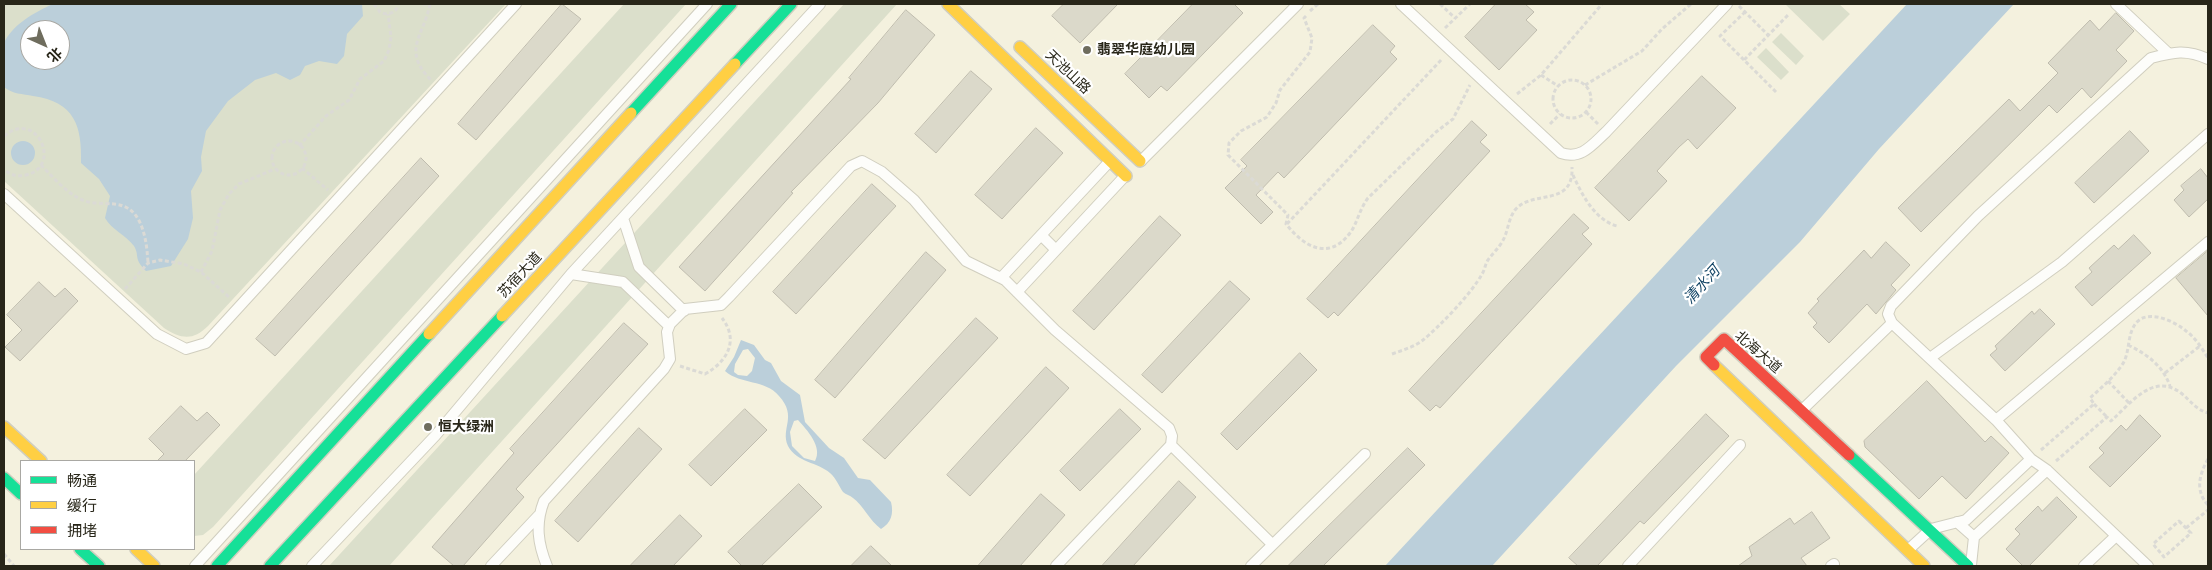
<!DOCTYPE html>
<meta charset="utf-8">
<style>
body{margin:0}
#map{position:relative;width:2212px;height:570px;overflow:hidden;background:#f4f1de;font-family:"Public Sans","Noto Sans SC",sans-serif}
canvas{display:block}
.frame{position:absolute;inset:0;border:5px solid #282619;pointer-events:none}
.legend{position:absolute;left:20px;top:460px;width:175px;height:90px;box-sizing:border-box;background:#fff;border:1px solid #a9a8a3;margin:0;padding:6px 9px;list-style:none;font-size:15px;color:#282619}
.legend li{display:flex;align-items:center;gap:10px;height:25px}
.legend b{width:25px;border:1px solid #a9a8a3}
.north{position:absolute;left:20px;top:20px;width:50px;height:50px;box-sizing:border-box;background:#fff;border:1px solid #a9a8a3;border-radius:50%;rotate:136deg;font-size:14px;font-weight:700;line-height:20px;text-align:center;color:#282619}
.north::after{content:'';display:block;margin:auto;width:18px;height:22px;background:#6f6d5e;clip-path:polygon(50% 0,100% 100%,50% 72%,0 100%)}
</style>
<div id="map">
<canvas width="2212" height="570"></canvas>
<div class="frame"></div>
<ul class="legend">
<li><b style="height:6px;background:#16e098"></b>畅通</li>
<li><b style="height:6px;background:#ffcf43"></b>缓行</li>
<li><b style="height:6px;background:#f24e42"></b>拥堵</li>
</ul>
<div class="north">北</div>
</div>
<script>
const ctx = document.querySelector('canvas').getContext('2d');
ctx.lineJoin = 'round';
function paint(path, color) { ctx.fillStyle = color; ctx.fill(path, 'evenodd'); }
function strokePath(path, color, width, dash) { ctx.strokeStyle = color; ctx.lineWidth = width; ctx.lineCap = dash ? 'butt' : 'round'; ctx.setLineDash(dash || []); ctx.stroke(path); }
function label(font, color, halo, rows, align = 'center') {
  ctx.font = font + ' "Public Sans","Noto Sans SC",sans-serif'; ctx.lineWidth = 4.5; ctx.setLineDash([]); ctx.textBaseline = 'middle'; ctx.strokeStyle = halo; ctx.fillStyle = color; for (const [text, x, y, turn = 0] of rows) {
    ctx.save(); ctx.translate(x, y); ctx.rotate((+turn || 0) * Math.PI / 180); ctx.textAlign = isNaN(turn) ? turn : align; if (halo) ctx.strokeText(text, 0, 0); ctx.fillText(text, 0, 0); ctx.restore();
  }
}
paint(new Path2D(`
 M4 4H506L208 326C193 341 181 339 164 328L4 181ZM30 30H60V60H30Z
 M624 4H686L213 527 203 535 194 536V475Z
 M844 4H897L389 566H329Z
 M1785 4H1839L1850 14 1823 41Z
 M1781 33 1804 56 1796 65 1772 42Z
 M1766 48 1789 72 1781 80 1757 57Z`), '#dbdfcb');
paint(new Path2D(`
 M53 4H362L363 16 347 34 344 56 337 64 319 61 305 66 300 75 290 80 276 73 255 80 228 101 206 131 201 157 202 171 191 191 193 218 188 239 171 266 146 271C133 258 140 256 134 246 126 235 112 230 105 218L110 196 99 179 81 163C82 126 75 102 33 96 23 94 12 94 4 87V43C12 25 35 12 53 4ZM30 30H60V60H30Z
 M1907 4H2014L1879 149 1800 242 1676 366 1492 566H1385Z
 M11 153a12 12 0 1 1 24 0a12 12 0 1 1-24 0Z
 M741 340 754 345 765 360 771 363 781 381 800 395 805 422 829 448 844 458 858 478 870 480 891 502C894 514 891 523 881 529 870 521 862 504 853 498 850 495 846 495 843 492 839 486 836 478 830 473 818 462 797 463 788 446 780 428 798 417 779 396 765 379 741 385 725 371L734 357ZM748 349 755 358 752 371 747 376 738 375 734 372 735 364 743 350ZM798 420C807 430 823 447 815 461L804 458 792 446 790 432 794 421Z`), '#bbcfda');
const building = new Path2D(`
 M562 4 581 19 476 140 458 124Z
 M1064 4H1118L1080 43 1052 16Z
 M1193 4H1234L1243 13 1167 91 1161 86 1149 98 1125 74Z
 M1496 4H1525L1534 12 1526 20 1537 30 1499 70 1465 37Z
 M906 10 935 35 878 103 791 192 793 193 705 291 679 267 851 79 849 78Z
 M2116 13 2134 31 2116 50 2127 61 2091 98 2082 88 2057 113 2049 105 1921 232 1898 208 2009 99 2020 111 2058 73 2048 63 2090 20 2099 30Z
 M1373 25 1395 46 1390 52 1397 59 1284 178 1278 172 1256 195 1273 212 1261 224 1225 188 1247 166 1241 160Z
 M971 71 992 89 936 153 915 134Z
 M1702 76 1736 108 1697 149 1688 139 1679 147 1657 171 1667 181 1629 221 1595 188Z
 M1472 121 1487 135 1480 142 1490 151 1338 316 1334 312 1328 318 1307 299Z
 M1036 128 1063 153 1002 219 975 195Z
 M2130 131 2149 151 2094 203 2075 183Z
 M421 158 439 176 275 356 256 339Z
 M2201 169 2208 178V199L2189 217 2174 200 2184 190 2181 186Z
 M872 184 896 206 796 314 773 292Z
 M1574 214 1589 228 1582 234 1592 244 1440 408 1436 405 1430 411 1409 391Z
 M1160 216 1181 235 1094 330 1073 311Z
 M2134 235 2151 253 2092 306 2075 287 2092 272 2089 268 2114 245 2118 249Z
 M1886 242 1910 265 1891 285 1896 290 1876 314 1867 304 1829 343 1813 327 1817 323 1808 313 1819 301 1817 299 1864 250 1871 258Z
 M2208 251V316L2176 278Z
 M926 252 946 270 835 398 815 380Z
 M1230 281 1250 299 1162 393 1142 375Z
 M39 282 55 297 65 288 78 301 20 361 5 347 22 330 7 315Z
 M2040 309 2055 324 2005 371 1990 355 1997 349 1995 346 2032 311 2034 314Z
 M976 318 998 338 885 459 863 440Z
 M624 323 648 344 516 489 524 497 463 566H454L432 547 514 453 510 449Z
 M1300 353 1317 370 1237 450 1221 434Z
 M1046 367 1069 388 970 496 947 475Z
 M1927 381 1985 442 1991 436 2009 453 1966 499 1942 476 1919 499 1865 447 1864 441Z
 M181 406 197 421 207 412 220 425 185 461H157L164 454 149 439Z
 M745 409 767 430 711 486 689 465Z
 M1120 409 1141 429 1080 491 1060 471Z
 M1706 414 1729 436 1644 524 1640 521 1597 566H1578L1569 558Z
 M2140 415 2161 436 2110 487 2089 467 2104 453 2099 448 2121 425 2126 430Z
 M639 428 662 449 578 542 555 521Z
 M1408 448 1425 465 1323 566H1288Z
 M1179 481 1196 497 1133 566H1102Z
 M799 484 822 507 761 566H742L728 552Z
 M1041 494 1065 515 1020 566H978Z
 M2057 497 2077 517 2029 566H2023L2006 549 2020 534 2015 529 2038 506 2042 511Z
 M1812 512 1830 538 1801 558 1807 566H1738L1752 556 1749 547 1790 518 1794 524Z
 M680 515 702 536 673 566H630Z
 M871 546 892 566H851Z`);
paint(building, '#dbd9ca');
strokePath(building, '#bfbcae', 1);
const lane = new Path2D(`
 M1401 4 1561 153C1581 160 1592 145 1606 132L1727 4
 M2116 4 2168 53
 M1141 161 1298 4
 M4 194 157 334 186 349 206 343 516 4
 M623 218 639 267 684 311
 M1041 235 1056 250
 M571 274 623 282 669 326
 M1001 278 1110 161
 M1017 292 1125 176
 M1892 323 1888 314 1891 306 1978 216 2151 58C2174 52 2186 49 2208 59
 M1930 358 2062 262 2208 134
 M1802 410 1892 323 1996 420 2031 459 2047 470 2148 566
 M1996 420 2208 242
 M1171 445 1272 544
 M1957 522 1974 537
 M1908 550 1931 529 1966 520 2031 459
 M1971 565 1974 537 2047 470
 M195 566 707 4
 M312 566 435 436 571 274 820 4
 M491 566 539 515
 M547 566C538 544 535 524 544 501L664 369 670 359 667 332 670 324 685 309 721 305 729 297 851 166 862 161 882 172 914 200 966 261 1005 280 1055 330 1169 428 1172 436 1171 445 1056 566
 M1251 566 1365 454
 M1628 566 1740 445
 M1831 566 1834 564
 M2084 566 2116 536`);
const fast = new Path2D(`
 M735 64 791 4
 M631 113 731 4
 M1849 455 1968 566
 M4 478 21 494
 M80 549 99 566
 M217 566 429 334
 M270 566 502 316`);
const slow = new Path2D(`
 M948 4 1126 176
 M1020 47 1140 161
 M502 316 735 64
 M429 334 631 113
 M1714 365 1924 566
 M4 427 41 461
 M136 549 154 566`);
const jam = new Path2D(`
 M1714 365 1706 357 1724 339 1849 455`);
strokePath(lane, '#d0cebf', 12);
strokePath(fast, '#d0cebf', 14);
strokePath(slow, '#d0cebf', 14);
strokePath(jam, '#d0cebf', 14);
strokePath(new Path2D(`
 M374 4 380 12C388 16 396 13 399 4
 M423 4H430
 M430 4C424 36 401 50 431 80
 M1440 4 1455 18
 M1739 6 1768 35
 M1310 11 1318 4
 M1306 16 1304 18 1312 38 1310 52 1280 90 1276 103 1267 117 1241 131 1229 143 1228 155 1288 215 1286 224C1304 247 1329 261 1350 233 1357 224 1359 210 1368 198L1436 132 1453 119 1470 85
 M1445 28 1470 4
 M1744 60 1720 36 1745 12
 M1541 75 1558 86
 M1553 99a19 19 0 1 1 38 0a19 19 0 1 1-38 0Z
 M1585 85 1642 51 1662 29 1691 4
 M1776 92 1744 60 1788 15
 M1517 94 1541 75 1602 4
 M1586 112 1598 124
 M1550 124 1560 114
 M4 136C37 108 63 167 26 175 17 177 10 175 4 169
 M272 158a17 17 0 1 1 34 0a17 17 0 1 1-34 0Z
 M299 146 326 116 349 100 360 79 384 61 389 50 391 37 388 14
 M41 165C54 178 68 195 85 201 97 205 113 202 123 206 144 213 147 245 148 263
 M302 168 328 190
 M1573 175C1582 195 1595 220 1617 226
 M1287 224 1442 59
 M201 272 212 251 220 210 229 194 239 184 275 169
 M125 289 148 263 160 260 184 264 201 272 230 298
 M2128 345C2147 354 2163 366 2170 386
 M1392 354C1403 350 1414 347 1423 340 1440 326 1472 293 1482 274 1485 270 1485 264 1488 260 1492 254 1498 249 1502 242 1508 233 1508 219 1515 210 1532 189 1574 208 1572 167
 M680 366 705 374C728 361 739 340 722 318
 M2165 373 2200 346
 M2108 381 2130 404
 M2094 404 2107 417
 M2041 450 2094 404 2090 398C2101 388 2113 378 2122 365 2131 352 2126 334 2137 322 2149 309 2176 322 2186 331 2196 338 2202 349 2208 358
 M2208 459C2199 475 2195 491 2208 505
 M2056 461 2107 417 2111 421C2131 403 2153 372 2181 393 2191 401 2195 409 2208 413
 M2179 521 2191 533 2164 557 2153 544Z
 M2186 528 2208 510
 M4 554 14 566`), '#dbdad5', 3, [4, 2.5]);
strokePath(lane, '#fdfdfa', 10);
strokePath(fast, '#16e098', 11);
strokePath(slow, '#ffcf43', 11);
strokePath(jam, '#f24e42', 11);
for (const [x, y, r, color] of [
 [1087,50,5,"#6f6d5e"],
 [428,427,5,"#6f6d5e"]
]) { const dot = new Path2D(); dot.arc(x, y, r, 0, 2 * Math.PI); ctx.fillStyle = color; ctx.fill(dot); strokePath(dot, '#fff', 2); }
label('bold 14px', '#282619', '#fff', [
 ["翡翠华庭幼儿园",1097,50],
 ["恒大绿洲",438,427]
], 'left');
label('14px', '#282619', '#fff', [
 ["天池山路",1068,72,44],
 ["苏宿大道",520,275,-47],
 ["北海大道",1758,352,41]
]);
label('italic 15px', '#114364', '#fff', [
 ["清水河",1702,285,-48]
]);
</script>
